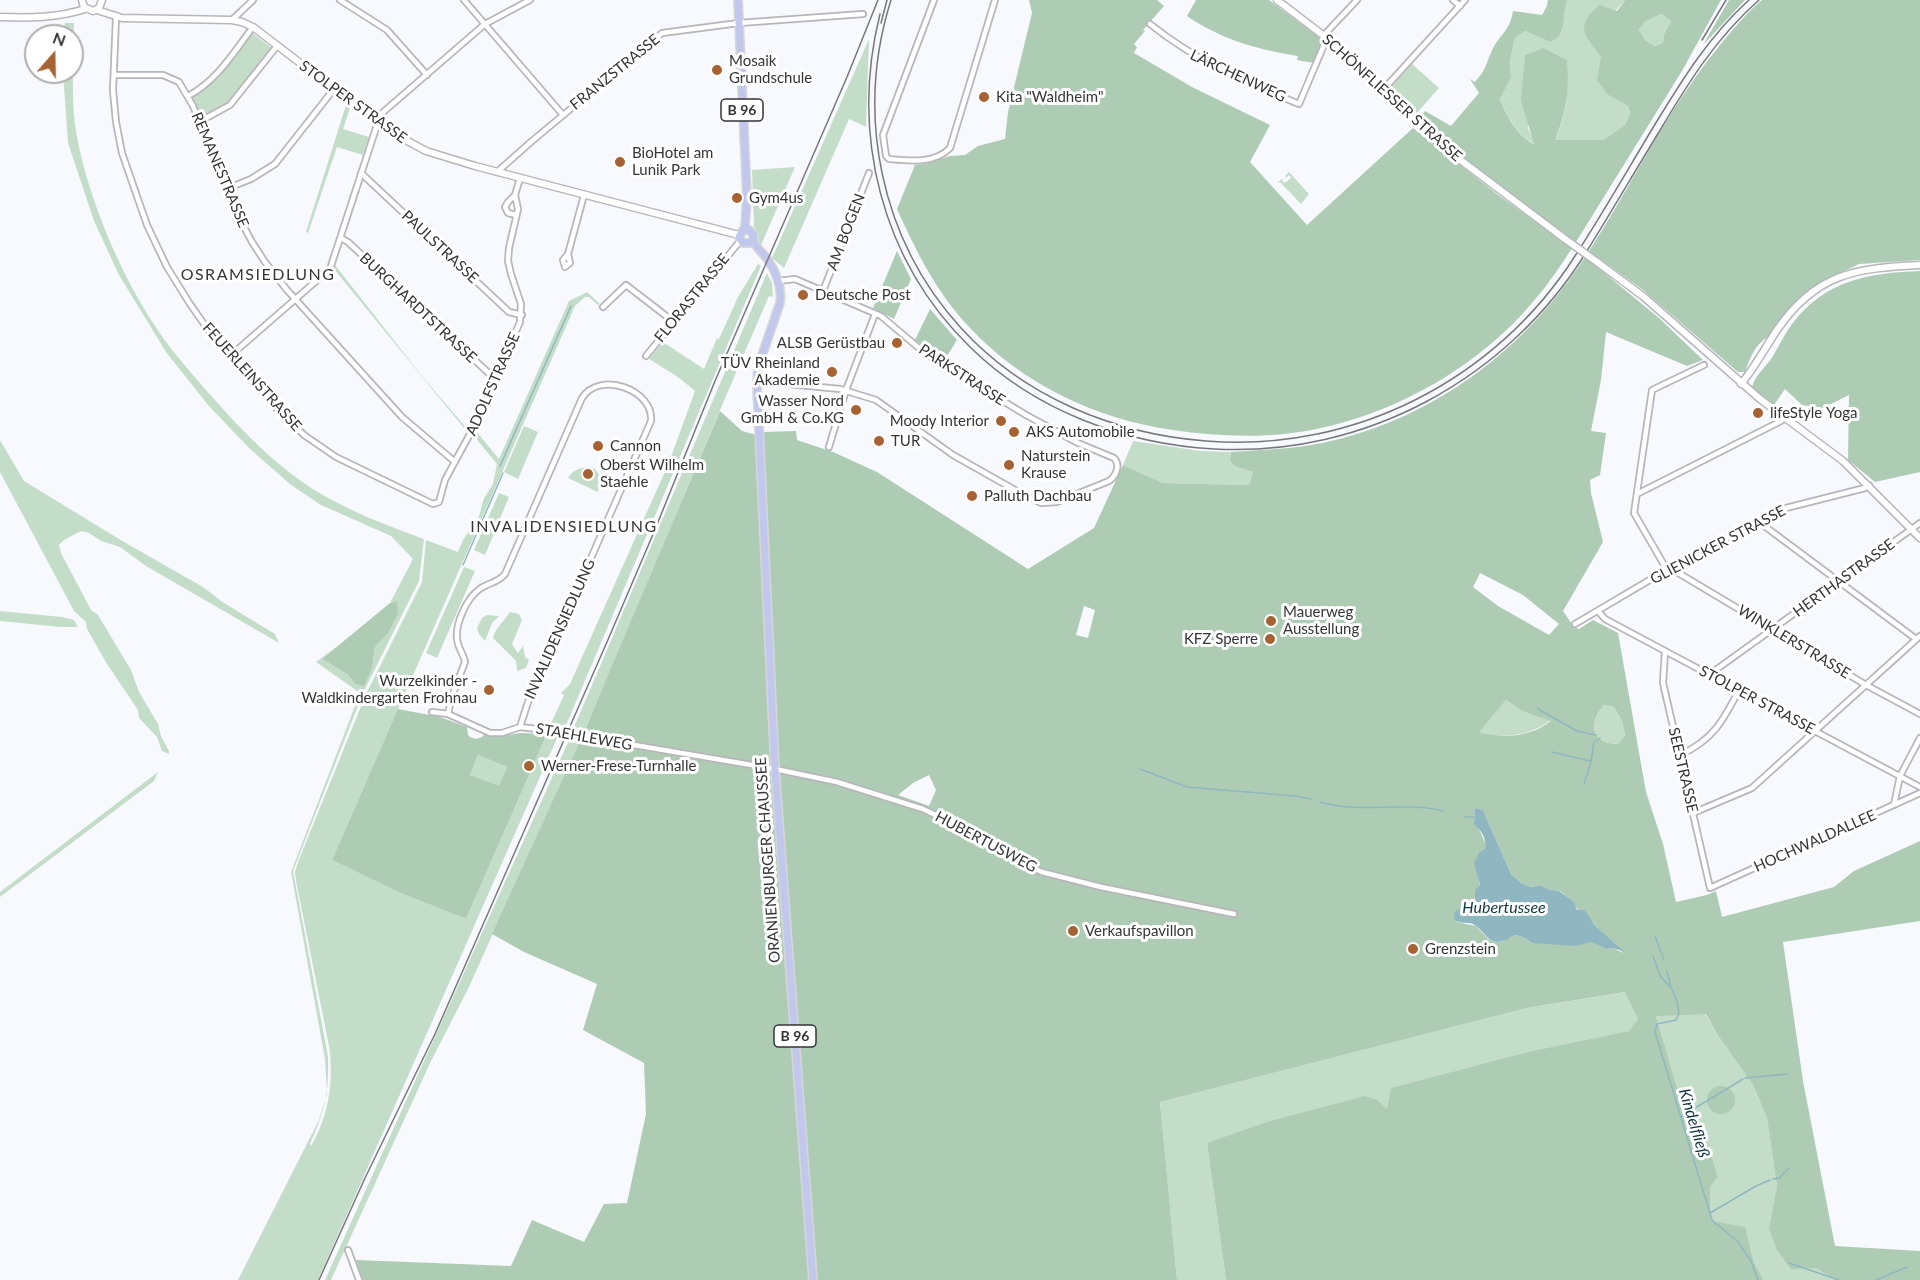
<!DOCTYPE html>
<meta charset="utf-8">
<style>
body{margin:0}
#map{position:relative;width:1920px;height:1280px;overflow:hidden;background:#f8f9fe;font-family:Lato,sans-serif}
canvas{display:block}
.north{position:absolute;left:24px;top:24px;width:60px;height:60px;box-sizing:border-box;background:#fff;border:2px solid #aeaeaf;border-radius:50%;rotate:20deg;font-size:16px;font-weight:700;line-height:24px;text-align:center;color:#343536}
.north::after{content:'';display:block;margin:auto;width:21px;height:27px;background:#a66232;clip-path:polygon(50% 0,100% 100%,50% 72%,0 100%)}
</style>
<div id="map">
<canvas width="1920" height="1280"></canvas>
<div class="north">N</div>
</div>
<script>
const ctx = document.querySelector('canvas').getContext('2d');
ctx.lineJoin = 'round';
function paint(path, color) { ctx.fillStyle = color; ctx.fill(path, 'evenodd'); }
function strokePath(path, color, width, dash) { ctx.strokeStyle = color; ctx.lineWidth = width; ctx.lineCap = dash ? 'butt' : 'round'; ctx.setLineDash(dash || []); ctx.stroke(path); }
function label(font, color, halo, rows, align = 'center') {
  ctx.font = font + ' Lato,sans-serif'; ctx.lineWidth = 6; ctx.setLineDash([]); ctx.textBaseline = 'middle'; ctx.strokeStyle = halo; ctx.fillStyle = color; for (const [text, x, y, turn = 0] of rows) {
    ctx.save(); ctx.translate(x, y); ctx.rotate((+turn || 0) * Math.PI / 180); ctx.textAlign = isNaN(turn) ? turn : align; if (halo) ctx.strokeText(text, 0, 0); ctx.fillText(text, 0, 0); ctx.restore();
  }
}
paint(new Path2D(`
 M1567 0H1625L1588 41 1601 57 1608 95 1628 106 1630 113 1625 125 1604 141 1555 140C1567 115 1569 87 1567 60L1544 48 1528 128 1535 144C1518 137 1507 116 1500 99L1511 78 1510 61 1515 38 1525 31 1550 42Z
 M1661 14 1671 21 1664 34 1663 43 1655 46 1645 40 1639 31 1643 22Z
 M65 23H74C74 60 70 100 77 137 90 207 129 295 173 351 192 375 213 398 233 420 258 446 285 472 316 491 349 511 388 526 424 539L419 581 363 693 293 871 328 1056C329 1094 325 1110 310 1144L311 1146C329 1115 334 1081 329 1046L296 881 295 872 298 862 366 694 422 582 426 540 458 552 463 540 479 516 484 498 493 484 497 464 474 436 476 431 499 459 569 301 587 292 600 304 598 305 589 297H585L575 306 332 860 398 892 466 919 547 734 558 736 318 1280H238L319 1120 327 1094 325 1059 291 872 360 693 316 662 337 646 322 659 347 674 355 684 372 668 375 647 387 635 397 601 390 603 413 559 391 536 321 505 291 485 250 449 208 405 166 352 119 275 94 221 68 143 63 72H72V36H63Z
 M251 32 273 49 229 103 201 119 192 97C219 83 234 56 251 32Z
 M869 39 866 127 849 119 784 268 772 258Z
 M1412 64 1439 88 1416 114 1390 88Z
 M346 105 350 108 343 129 369 137 363 155 337 147 308 233 306 232Z
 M795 167 761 245C756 240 760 233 754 227L752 170Z
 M1289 172 1309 194 1301 204 1280 182 1277 183 1283 178 1282 181 1285 183 1291 178 1289 175 1286 178 1285 176Z
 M758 264 761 266 564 730 549 728 564 695 561 693 570 684 668 465 695 391 678 377 649 359 663 342 704 369 717 338 719 339 738 297Z
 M335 265 421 375 469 431 468 433 334 269Z
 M767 273 772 283 773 297 769 296C706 440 647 588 583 733L572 732Z
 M524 426 538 432 518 479 504 472Z
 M0 440 24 481 124 542 203 587 224 603 275 634 279 643 146 566 120 547 101 541 89 533 81 531 64 540 59 545 61 553 91 610 98 615 131 670 139 692 158 724 161 736 169 751V754L162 751 157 737 139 718 138 710 107 664 87 629 86 622 74 611 0 472Z
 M1133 441 1201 451 1231 452 1230 461 1236 466 1253 472 1249 485 1163 483 1123 465Z
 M589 467 595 469 600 476 598 492 568 478C573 470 579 468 589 467Z
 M499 493 509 497 485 555 474 550Z
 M464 567 475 571 437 658 426 653Z
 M0 611 62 617 74 620 78 627H60L0 621Z
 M510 612 519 614 522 620 512 644 518 653 523 646 525 657 529 660 526 668 517 671 516 661 493 638C496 626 504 622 510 612Z
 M487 615 499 616 492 623 485 641 479 634 477 628 482 618Z
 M1506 700 1522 711 1551 720C1530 736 1504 739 1478 732Z
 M1604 705 1614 707 1622 721 1625 735 1618 744C1591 744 1588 722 1604 705Z
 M570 738 581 739 468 989 431 1061 331 1280H325Z
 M478 755 507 767 499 787 470 775Z
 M158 772 154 781 0 897V892Z
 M1684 978 1717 1034 1753 1085 1767 1118 1777 1187 1775 1202 1878 1280H1753L1756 1266 1753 1260 1711 1222 1710 1187 1718 1177 1702 1124 1691 1096 1677 1087 1656 1016Z
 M1626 992 1638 1019 1630 1031 1527 1052 1392 1088 1387 1109 1207 1143 1226 1280H1177L1160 1102 1527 1008Z`), '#c4ddc9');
paint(new Path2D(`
 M1029 0H1157L1164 6 1143 30 1145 31 1134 44 1137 47 1134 53 1192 87 1270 125 1250 162 1307 225 1413 128 1497 194 1572 248C1560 267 1547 286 1532 303 1480 365 1400 411 1321 428 1273 439 1221 437 1173 430 1096 419 1024 385 970 328 936 292 917 253 897 209L915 165 925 164 950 156 965 155 978 146 1005 139 1008 112 1032 13Z
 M1196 0H1269L1324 41 1314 63 1297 60 1298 56C1259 50 1220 39 1187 16Z
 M1548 0H1567C1561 16 1568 35 1550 42L1525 31 1515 38 1510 61 1511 78 1500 99C1506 115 1518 137 1534 144L1521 100 1525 55 1544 48 1567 60C1570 89 1566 113 1555 140H1604L1625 125 1630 113 1628 106 1608 95 1597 80 1601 57C1583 35 1575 25 1600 5L1617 11 1625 0H1721L1682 71 1576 242C1524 203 1465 165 1421 118L1425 111 1451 126 1479 93 1470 79 1475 82C1487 68 1484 68 1491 53 1498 35 1510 32 1513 11L1542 15 1547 6ZM1661 14 1671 21 1664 34 1663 43 1655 46 1645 40 1639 30 1644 22Z
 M1729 0H1745L1703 45Z
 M1762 0H1920V260L1859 264 1825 280 1801 296 1768 337C1755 344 1750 358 1745 372H1738L1643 290 1589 251C1632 185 1666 112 1716 50 1730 33 1745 14 1762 0Z
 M897 251 911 279 894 319 873 308Z
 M1585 257 1659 318 1703 360 1687 366 1606 332 1601 380 1591 431 1606 433 1600 475 1590 480 1591 493 1603 542 1563 611 1574 627 1579 629 1593 620 1618 633 1646 792 1663 844 1676 902 1707 895 1716 891 1722 917 1834 887 1854 871 1920 841V921L1783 942 1803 1081 1835 1246 1920 1251V1280H1835L1817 1268 1791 1269 1777 1250 1769 1229 1777 1187 1767 1118 1753 1085 1717 1034 1706 1014 1656 1016 1677 1087 1691 1096 1702 1124 1718 1177 1710 1187 1711 1221 1745 1227 1753 1260 1763 1280H1226L1207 1143 1267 1122 1365 1096 1377 1100 1387 1109 1391 1088 1527 1052 1629 1031 1638 1019 1625 992 1527 1008 1160 1102 1177 1280H363L356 1260 511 1266 532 1220 584 1242 604 1204 627 1203 646 1114 644 1063 583 1030 597 984 524 952 492 934 580 741 720 411 742 431 764 437V432L796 431 797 440 833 452 877 472 1028 569 1094 528 1123 465 1163 483 1249 485 1253 472 1235 466 1230 461 1231 452C1261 450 1293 449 1322 443 1432 420 1524 351 1585 257ZM1480 573 1523 595 1559 624 1549 635 1498 606 1473 587ZM1084 606 1095 610 1088 638 1076 635ZM1506 700 1522 711 1551 721C1530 737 1504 739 1479 732ZM1604 705 1614 707 1622 721 1625 735 1618 744C1591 744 1588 722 1604 705ZM929 775 936 790 929 806 898 795 913 783ZM1476 808 1483 810 1511 874 1521 883 1531 887 1541 885 1547 889 1560 891 1573 902 1578 910 1594 923 1595 926 1607 938 1616 944 1623 953 1613 948 1606 949 1593 942 1532 943 1525 938 1516 935 1501 942H1495L1488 939 1476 926 1457 922 1461 908 1471 907 1480 885C1474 866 1482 863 1486 845L1478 827 1473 824 1475 817 1474 810Z
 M1920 271V472L1875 482 1848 460 1849 395 1823 408 1802 405 1785 389 1774 405 1752 387C1755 375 1766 367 1773 356 1779 346 1784 335 1792 324 1825 280 1869 273 1920 271Z
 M930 309 957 340 944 361 915 340Z
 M397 601 398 613 387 635 375 647 372 668 364 686 355 684 347 674 322 659 390 603Z
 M398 709 440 717 467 727 468 735C473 740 479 740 484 735L497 737 520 733 547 734 466 919 398 892 332 860ZM478 755 507 767 499 786 470 775Z
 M1707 1100a14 14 0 1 1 28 0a14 14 0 1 1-28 0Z`), '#aecbb4');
paint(new Path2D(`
 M1476 808 1483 810 1511 874 1521 883 1531 887 1541 885 1547 889 1559 891 1574 902 1577 910H1584L1587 913 1596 927 1625 952 1613 948 1606 949 1592 942 1575 946 1532 943 1525 938 1516 935C1510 937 1508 940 1503 941 1489 946 1485 932 1476 926 1469 920 1461 926 1454 919L1455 912 1461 908 1471 907 1475 899V890L1480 885 1474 863 1479 853 1485 849C1487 839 1481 829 1473 824L1475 817 1474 810Z`), '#90b7c1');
strokePath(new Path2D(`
 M500 466 571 306
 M463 565 503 473
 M1538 709 1577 731 1596 735
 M1552 752 1590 761
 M1140 769 1187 787 1295 796 1311 799
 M1584 784 1591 762 1594 742 1600 738
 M1320 802C1360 814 1402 801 1443 811
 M1464 817H1475
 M1655 936 1664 960
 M1653 956 1660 976 1672 989 1677 1001 1679 1014 1676 1020 1657 1024 1655 1032 1712 1220 1738 1242 1751 1261 1758 1280
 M1667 971 1671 987
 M1745 1078 1788 1074
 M1682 1116 1743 1079
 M1773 1179 1779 1178 1789 1168
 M1710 1213 1756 1186 1770 1180
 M1789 1263 1839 1280
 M1876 1280 1907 1267`), '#90b7c1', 1.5);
const minor = new Path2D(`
 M340 0 387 30 427 75
 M464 0 563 115
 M934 0 883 135 886 156 889 159C909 161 935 164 950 148L995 0
 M1453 0 1460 6
 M116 17 113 90 116 122 122 153 147 225 167 267 190 304 216 341 276 408 304 435 336 457 433 504 439 502 445 480 477 421 520 322 521 304 511 274 508 261 509 248 518 209 515 195 520 178
 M232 20 253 0
 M1150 24C1196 61 1245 82 1299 104L1324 45 1328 39
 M1324 35 1357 0
 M114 75H163L179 82 193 106 235 210 252 242 265 262 287 290 402 417 455 462
 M1383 90 1465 0
 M188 96C217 81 233 53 253 27
 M374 120 485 24 530 0
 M199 122 230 105 277 46
 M497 172 532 141 662 33 739 23 863 14
 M361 173 509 312 522 315
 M226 189 251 179 275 164 334 89
 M515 195 508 202 505 207 508 213 516 215
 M341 238 348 242 495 379
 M568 254 570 263 565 267 563 260 568 254 584 195
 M823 291 869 173
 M603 307 626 285 674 322
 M230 356 330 269 378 122
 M646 356 740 241
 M757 381 840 389 876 400 953 455 1015 490 1041 503 1057 502 1109 481C1116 476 1121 465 1114 458L1078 443 1026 415 926 354 881 316 795 279 778 281
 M829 447 846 390 875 314
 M1637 494 1781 421 1785 418
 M1759 522 1916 639
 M1670 568 1866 685 1920 714
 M1667 570 1634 513 1652 390 1704 365
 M1598 611 1605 619 1920 787
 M1575 624 1670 568 1786 508 1865 488 1869 485
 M1665 651 1663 683 1710 888 1920 793
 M1710 674 1920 523
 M432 712 448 714 490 733H502L520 727 546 730 775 769 837 782 923 809 975 834 1017 861 1042 872 1101 887 1234 914
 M448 714 452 696 465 662C464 655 460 651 458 644 453 627 466 598 481 588 489 583 499 582 505 574L582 398C600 370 654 390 651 421L528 702 520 727
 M1680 755C1713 740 1723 721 1739 690
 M1894 805 1900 776 1920 738
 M1693 813 1752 788 1920 636
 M348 1250 359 1280`);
const secondary = new Path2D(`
 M82 0 84 7 93 11 99 8 102 0
 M1277 0 1328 39 1442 146 1565 239
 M97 10 122 18 232 20 242 22 253 27 389 131 426 151 475 166 739 235
 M0 17C30 18 57 18 85 9
 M1597 262 1644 297 1760 399 1843 461 1920 538
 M1741 384C1755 367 1765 348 1777 330 1816 273 1856 268 1920 265`);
const primary = new Path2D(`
 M738 0 747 197 745 227 739 237 743 243H750L754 238 753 234 749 230H743
 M753 240C756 249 763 252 768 260 776 272 782 288 780 303L758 367 757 386 775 769 813 1280`);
strokePath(minor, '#b6b6bb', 8);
strokePath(secondary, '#b6b6bb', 9);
strokePath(primary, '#d6d7d7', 10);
strokePath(minor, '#fff', 4.5);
strokePath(secondary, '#fff', 6);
strokePath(primary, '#c2c7ee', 7);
strokePath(new Path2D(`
 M880 14C850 134 881 260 970 347 1034 410 1124 444 1214 449 1365 457 1508 379 1587 251 1612 211 1635 171 1659 132 1688 83 1716 38 1759 0
 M881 23 887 0
 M319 1280 365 1178 435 1034 607 642 654 532 715 381 847 77 878 0`), '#77787b', 1.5);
strokePath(new Path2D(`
 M891 0C855 114 880 239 961 328 1024 397 1114 434 1206 441 1353 453 1496 380 1575 256 1603 213 1628 169 1654 126 1682 80 1709 36 1749 0
 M1702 40 1726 0`), '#77787b', 1.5);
const secondaryBridge = new Path2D(`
 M1565 239 1597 262`);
strokePath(secondaryBridge, '#b6b6bb', 9, []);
strokePath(secondaryBridge, '#fff', 6);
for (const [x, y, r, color] of [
 [717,70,6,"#a66232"],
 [984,97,6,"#a66232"],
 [620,162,6,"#a66232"],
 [737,198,6,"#a66232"],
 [803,295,6,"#a66232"],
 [897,343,6,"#a66232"],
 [832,372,6,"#a66232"],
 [856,410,6,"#a66232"],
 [1758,413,6,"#a66232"],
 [1001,421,6,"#a66232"],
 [1014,432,6,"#a66232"],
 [879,441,6,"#a66232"],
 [598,446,6,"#a66232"],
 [1009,465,6,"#a66232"],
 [588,474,6,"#a66232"],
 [972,496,6,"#a66232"],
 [1271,621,6,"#a66232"],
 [1270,639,6,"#a66232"],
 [489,690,6,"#a66232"],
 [529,766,6,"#a66232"],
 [1073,931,6,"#a66232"],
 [1413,949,6,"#a66232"]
]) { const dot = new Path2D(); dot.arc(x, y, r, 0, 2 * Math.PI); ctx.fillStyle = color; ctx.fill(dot); strokePath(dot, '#fff', 2); }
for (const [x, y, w] of [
 [742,110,42],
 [795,1036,42]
]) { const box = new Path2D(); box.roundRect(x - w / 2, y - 11, w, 22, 4.5); ctx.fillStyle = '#fff'; ctx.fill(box); strokePath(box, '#343536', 1.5); }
label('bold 14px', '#343536', null, [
 ["B 96",742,110],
 ["B 96",795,1036]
]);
label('15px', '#343536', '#fff', [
 ["Mosaik",729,61],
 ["Grundschule",729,78],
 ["Kita \"Waldheim\"",996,97],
 ["BioHotel am",632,153],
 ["Lunik Park",632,170],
 ["Gym4us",749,198],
 ["Deutsche Post",815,295],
 ["ALSB Gerüstbau",885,343,"right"],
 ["TÜV Rheinland",820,363,"right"],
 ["Akademie",820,380,"right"],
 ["Wasser Nord",844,401,"right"],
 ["GmbH & Co.KG",844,418,"right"],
 ["lifeStyle Yoga",1770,413],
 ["Moody Interior",989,421,"right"],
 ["AKS Automobile",1026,432],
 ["TUR",891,441],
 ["Cannon",610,446],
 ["Naturstein",1021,456],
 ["Krause",1021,473],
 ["Oberst Wilhelm",600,465],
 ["Staehle",600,482],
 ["Palluth Dachbau",984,496],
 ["Mauerweg",1283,612],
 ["Ausstellung",1283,629],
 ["KFZ Sperre",1258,639,"right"],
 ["Wurzelkinder -",477,681,"right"],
 ["Waldkindergarten Frohnau",477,698,"right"],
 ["Werner-Frese-Turnhalle",541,766],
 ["Verkaufspavillon",1085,931],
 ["Grenzstein",1425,949]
], 'left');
label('15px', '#343536', '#fff', [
 ["FRANZSTRASSE",615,72,-39],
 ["LÄRCHENWEG",1238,76,25],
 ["SCHÖNFLIESSER STRASSE",1392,98,42],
 ["STOLPER STRASSE",353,102,36],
 ["REMANESTRASSE",220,170,67],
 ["AM BOGEN",846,232,-69],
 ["PAULSTRASSE",440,247,43],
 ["FLORASTRASSE",692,298,-51],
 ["BURGHARDTSTRASSE",418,308,43],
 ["PARKSTRASSE",962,375,33],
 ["FEUERLEINSTRASSE",252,377,48],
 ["ADOLFSTRASSE",493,384,-66],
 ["GLIENICKER STRASSE",1718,545,-28],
 ["HERTHASTRASSE",1844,578,-36],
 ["INVALIDENSIEDLUNG",560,629,-66],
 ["WINKLERSTRASSE",1794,642,31],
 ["STOLPER STRASSE",1757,700,28],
 ["STAEHLEWEG",584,737,10],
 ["SEESTRASSE",1683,770,77],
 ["HOCHWALDALLEE",1815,841,-24],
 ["HUBERTUSWEG",986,842,28],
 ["ORANIENBURGER CHAUSSEE",768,860,-94]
]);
ctx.letterSpacing = '1.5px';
label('16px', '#343536', '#fff', [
 ["OSRAMSIEDLUNG",258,275],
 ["INVALIDENSIEDLUNG",564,527]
]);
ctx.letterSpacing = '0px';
label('italic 16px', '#11373f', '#fff', [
 ["Hubertussee",1504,908],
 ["Kindelfließ",1694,1123,73]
]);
</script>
